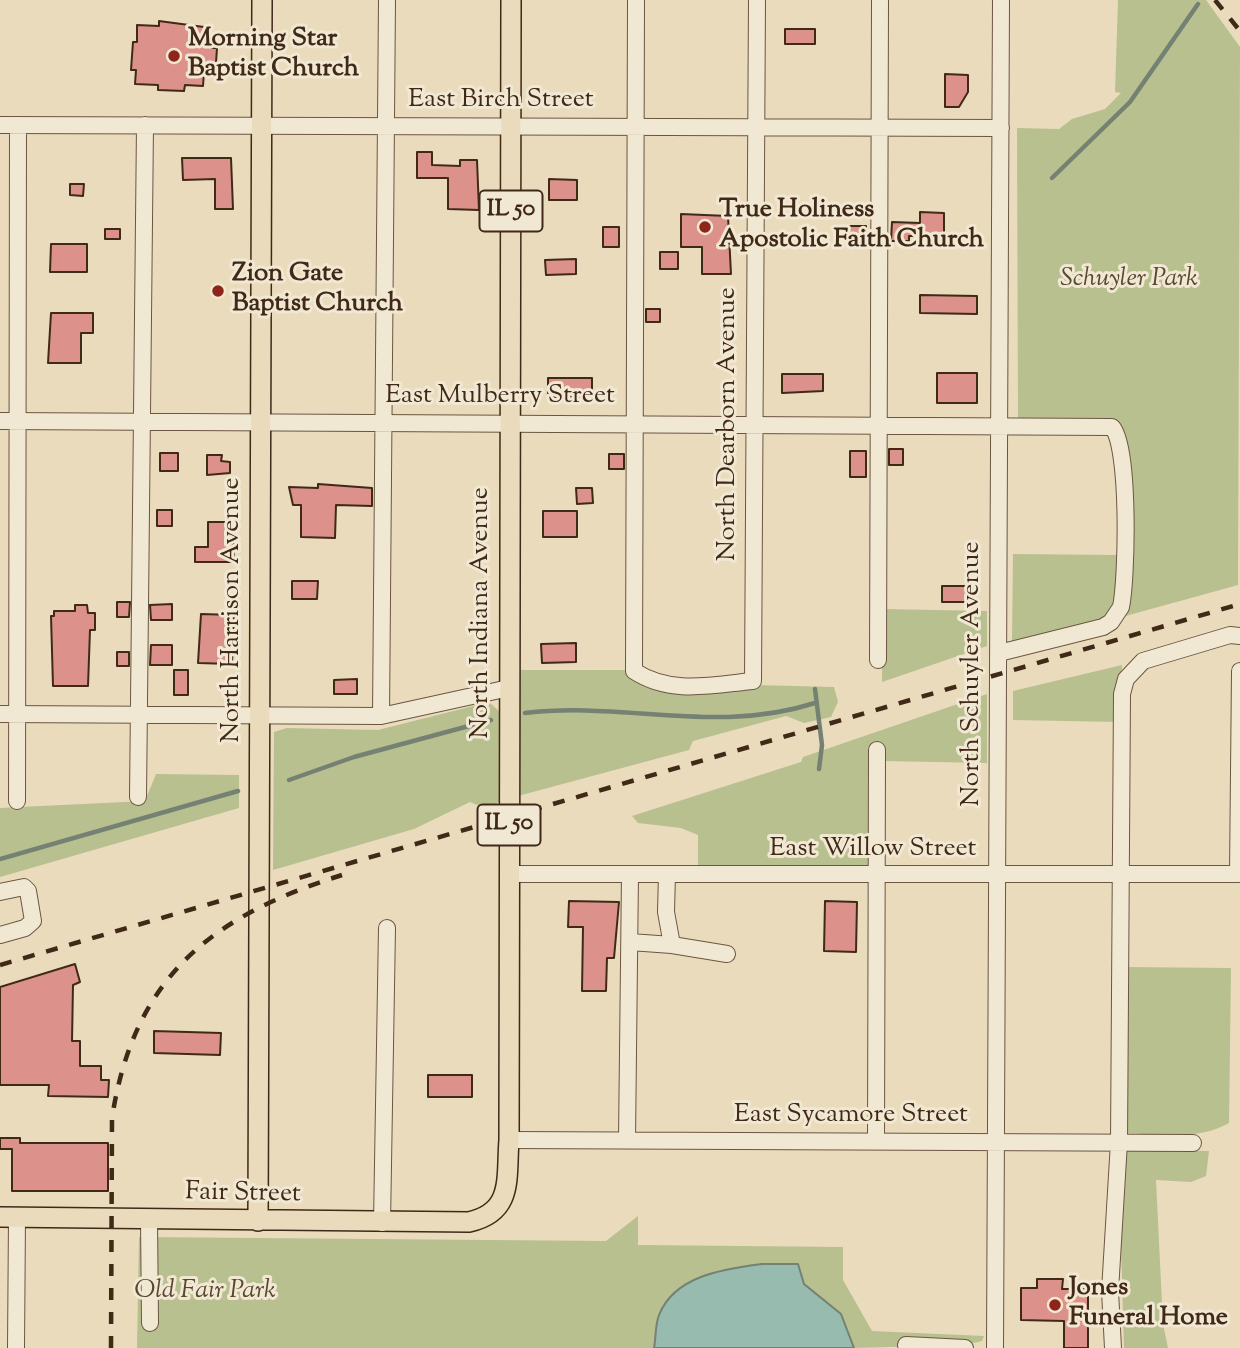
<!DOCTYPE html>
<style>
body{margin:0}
canvas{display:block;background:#e9dbbb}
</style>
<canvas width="1240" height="1348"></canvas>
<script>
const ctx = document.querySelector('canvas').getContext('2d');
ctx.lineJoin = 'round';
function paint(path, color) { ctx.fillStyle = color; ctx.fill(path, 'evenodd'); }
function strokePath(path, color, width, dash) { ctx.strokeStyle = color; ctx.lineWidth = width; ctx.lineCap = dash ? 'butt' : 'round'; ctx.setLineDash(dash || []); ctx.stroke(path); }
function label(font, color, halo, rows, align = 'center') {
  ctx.font = font + ' "Sorts Mill Goudy",serif'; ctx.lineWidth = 6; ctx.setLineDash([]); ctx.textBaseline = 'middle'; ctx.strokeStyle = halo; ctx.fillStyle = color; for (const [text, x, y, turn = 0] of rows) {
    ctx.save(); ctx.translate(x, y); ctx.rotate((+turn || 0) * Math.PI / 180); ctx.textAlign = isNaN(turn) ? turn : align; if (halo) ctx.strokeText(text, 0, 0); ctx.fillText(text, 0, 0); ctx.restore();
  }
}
paint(new Path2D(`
 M1118 0H1206L1240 47 1238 585 1122 617 1127 450 1120 424H1018L1017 128 1059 129 1072 119 1105 109 1121 93 1115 92Z
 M1013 554 1118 555 1120 591 1110 618 1025 642 1012 641Z
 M883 609 987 611V646L882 682Z
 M1122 665 1119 722 1013 720V691Z
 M517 670H627L645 687 666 692 755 685 834 687 838 702 831 717 804 723 786 716 693 741 689 750 518 796Z
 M987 694V763L882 761 871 866H698V835L681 828 638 823 632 816 801 762 803 757Z
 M489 702 499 711V802L485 808 470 802 414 829 273 870 274 732 287 728 378 730Z
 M156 774 239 775V808L0 877V808L145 801Z
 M1125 967 1231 968 1229 1123C1198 1141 1158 1134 1123 1133Z
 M1122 1150 1209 1151 1206 1176 1191 1182 1156 1180 1163 1324 1168 1348H1124L1120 1214Z
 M638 1216V1245L843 1247V1280L872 1331 984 1336 982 1341 965 1345 854 1348 841 1315 804 1284 798 1265 655 1344 654 1348H137L139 1237 606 1241Z`), '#b8c08f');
const water = new Path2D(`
 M762 1264H798L804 1284 841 1314 854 1348H654C656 1338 655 1325 659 1315 675 1275 725 1269 762 1264Z`);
paint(water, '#97bbaf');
strokePath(water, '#758173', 2);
strokePath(new Path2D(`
 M1052 178 1130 102 1198 4
 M815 689 822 745 819 769
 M525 713C625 701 715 735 815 703
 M289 780 354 757 491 720
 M0 859 238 791`), '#758173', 4.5);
const building = new Path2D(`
 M159 21 204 27V40L212 41V48H217L216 63H211V72H204L203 86 185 85 184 91 158 90V85L135 84 136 70H131L133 42H137V25L159 26Z
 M785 29H815V44H785Z
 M945 74 968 75V92L959 107H945Z
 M417 152H432V165L460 166V160H477L479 210 448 209V178H417Z
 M182 158H231L233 209H215V179L183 180Z
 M549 179 577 180V200H549Z
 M70 184H84L83 196 70 195Z
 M920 212 944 213V236H909V241H891L892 222 920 223Z
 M681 214 728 216 731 274H702V247H681Z
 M845 226H866V240H845Z
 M603 227H619V247H603Z
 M105 229H120V239H105Z
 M51 244H87V272H50Z
 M660 252H678V269H660Z
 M576 259V274L546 275 545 260Z
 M920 295 977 296V314L920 313Z
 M646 309H660V322H646Z
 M51 313H93V333H81V363H48Z
 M937 373H977V403H937Z
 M782 374H823V391L782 393Z
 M548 378H592V397H548Z
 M889 449H903V465H889Z
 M850 451H866V477H850Z
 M160 453H178V471H160Z
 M609 454H624V469H609Z
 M207 455H222L221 461 230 462V473L207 475Z
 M318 484 372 488V506L336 505 335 538 301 537V505H293L289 487 318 488Z
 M576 488H592L593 503 577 504Z
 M157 510H172V526H157Z
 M543 511H577V537H543Z
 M208 522H233L234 562H195V547H208Z
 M292 581H318L317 599H292Z
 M942 586H966V602H942Z
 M117 602H130L129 617H117Z
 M172 604V620H151L150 605Z
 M75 605H87L88 613H95V630H90L88 686H53L51 616H54V611H75Z
 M201 614 234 615 232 664 198 663Z
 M576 643V662L542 663 541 644Z
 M151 645H172V665H150Z
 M117 652H129V666H117Z
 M174 670H188V695H174Z
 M357 679V694H334V680Z
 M569 901 619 902 614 958H607L606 991H582L583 927H568Z
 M825 901 857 902 856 952 824 951Z
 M75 964 80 982 73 985 72 1041H80V1066H101V1080H109L108 1097 48 1096 49 1085H0V987Z
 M154 1031 221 1033 220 1055 154 1053Z
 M428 1075H472V1097H428Z
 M0 1138H20V1143H108V1191H12V1149H0Z
 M1037 1279H1063L1062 1289H1088V1348H1064V1321L1021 1320V1288H1037Z`);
paint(building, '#dc928a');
strokePath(building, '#412918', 2);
const minor = new Path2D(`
 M636 0 634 671C671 695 711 685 753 681L757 0
 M0 125 1001 128
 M0 421 1112 427C1130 446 1127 578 1121 607L1111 622 1103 627 999 653
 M878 660 880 0
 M0 714 381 716 509 688
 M381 716 387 0
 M138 797 145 125
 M17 801 18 125
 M509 874H1238L1240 671
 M667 874 666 912 672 945 727 954
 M0 892 24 887 28 891 33 921 25 928 0 935
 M630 942 672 945
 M509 1140 1193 1143
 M627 1140 630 874
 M876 1141 877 750
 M149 1219 150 1323
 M382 1223 387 928
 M906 1345 965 1348
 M16 1348 17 1217
 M995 1348 1001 0
 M1113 1348 1110 1291 1119 1142 1122 694 1126 679 1143 661 1230 635 1240 636`);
const major = new Path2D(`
 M0 1217 469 1222C514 1212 506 1178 509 1140L511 0
 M258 1221 262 0`);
strokePath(minor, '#6b5641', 18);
strokePath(major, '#412918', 22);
strokePath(minor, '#f1e8d3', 16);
strokePath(major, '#e9dbbb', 19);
strokePath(new Path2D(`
 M1215 0 1240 31
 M0 965 1240 604
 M111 1348 112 1118C134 976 212 916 342 875`), '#412918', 4.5, [12, 12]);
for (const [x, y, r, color] of [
 [174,56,7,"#8f2418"],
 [705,227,7,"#8f2418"],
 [218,291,7,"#8f2418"],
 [1055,1305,7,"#8f2418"]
]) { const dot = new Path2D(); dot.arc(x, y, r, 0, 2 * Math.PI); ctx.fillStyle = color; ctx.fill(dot); strokePath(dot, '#f1e8d3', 2.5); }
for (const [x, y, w] of [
 [511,211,63],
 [509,825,63]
]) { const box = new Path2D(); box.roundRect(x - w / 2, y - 20.5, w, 41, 5); ctx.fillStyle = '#f1e8d3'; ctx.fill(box); strokePath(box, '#412918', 2); }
label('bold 24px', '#412918', null, [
 ["IL 50",511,211],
 ["IL 50",509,825]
]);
label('bold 26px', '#412918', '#f1e8d3', [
 ["Morning Star",188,41],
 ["Baptist Church",188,71],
 ["True Holiness",719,212],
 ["Apostolic Faith Church",719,242],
 ["Zion Gate",232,276],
 ["Baptist Church",232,306],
 ["Jones",1069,1290],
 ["Funeral Home",1069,1320]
], 'left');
label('26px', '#412918', '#f1e8d3', [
 ["East Birch Street",501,102],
 ["East Mulberry Street",500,398],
 ["North Dearborn Avenue",730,424,-90],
 ["North Harrison Avenue",234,610,-90],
 ["North Indiana Avenue",483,613,-90],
 ["North Schuyler Avenue",974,674,-90],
 ["East Willow Street",873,851],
 ["East Sycamore Street",851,1117],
 ["Fair Street",243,1195,1]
]);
label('italic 26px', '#594730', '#f1e8d3', [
 ["Schuyler Park",1129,281],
 ["Old Fair Park",205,1293]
]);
</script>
